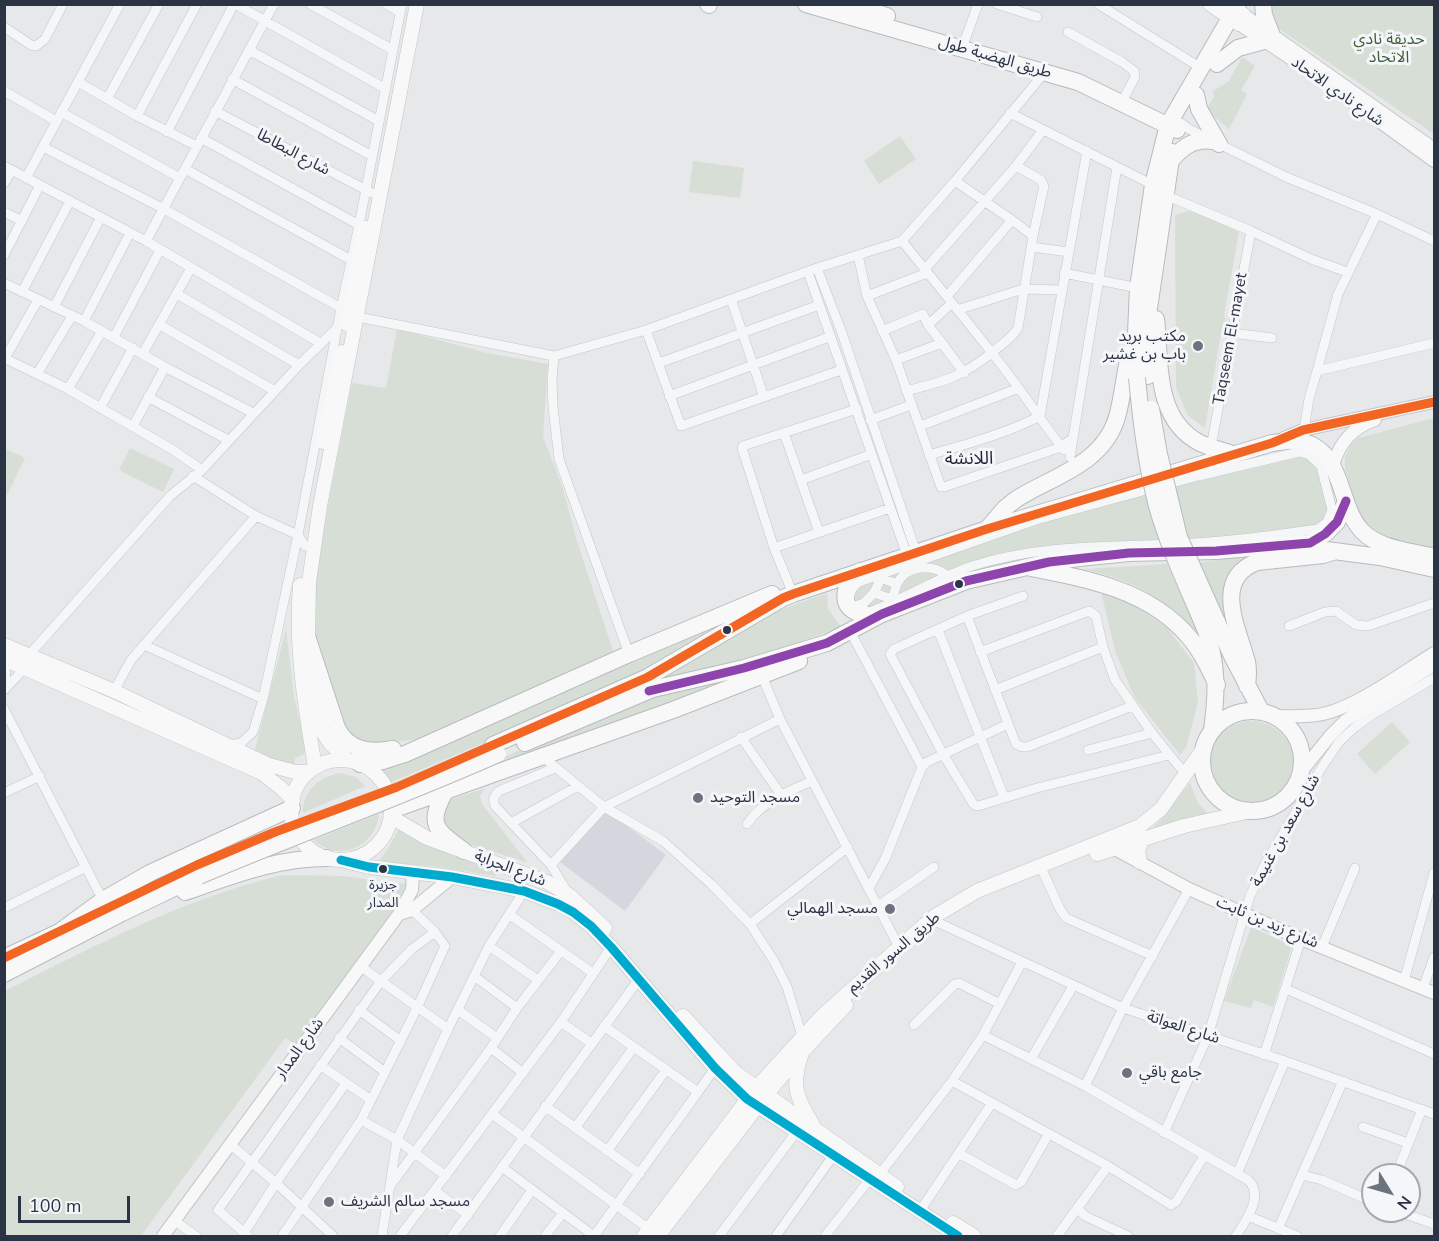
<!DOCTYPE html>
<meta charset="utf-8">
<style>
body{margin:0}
#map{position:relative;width:1439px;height:1241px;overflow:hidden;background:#e6e8ea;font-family:"Nunito Sans",sans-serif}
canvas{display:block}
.frame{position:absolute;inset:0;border:6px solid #2b3445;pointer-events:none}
.north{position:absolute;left:1361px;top:1163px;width:60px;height:60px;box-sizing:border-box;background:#f4f6f9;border:2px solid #a4a8b1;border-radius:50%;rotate:127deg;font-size:16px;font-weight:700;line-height:24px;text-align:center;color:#2b3445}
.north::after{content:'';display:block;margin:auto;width:21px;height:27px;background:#6c737f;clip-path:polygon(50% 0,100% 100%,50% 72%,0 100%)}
.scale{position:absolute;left:18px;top:1196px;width:112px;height:27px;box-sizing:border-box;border:3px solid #2b3445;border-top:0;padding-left:8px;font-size:18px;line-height:21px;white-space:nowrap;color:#2b3445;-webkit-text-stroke:4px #f4f6f9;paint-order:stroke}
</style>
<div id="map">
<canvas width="1439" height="1241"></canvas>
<div class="frame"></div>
<div class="north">N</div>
<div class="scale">100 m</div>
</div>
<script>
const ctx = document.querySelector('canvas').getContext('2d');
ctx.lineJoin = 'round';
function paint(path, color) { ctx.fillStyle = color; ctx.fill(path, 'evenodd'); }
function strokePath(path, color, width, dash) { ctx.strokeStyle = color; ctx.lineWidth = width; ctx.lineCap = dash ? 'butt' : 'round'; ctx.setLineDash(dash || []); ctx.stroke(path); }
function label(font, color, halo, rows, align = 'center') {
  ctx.font = font + ' "Nunito Sans","Noto Sans Arabic",sans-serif'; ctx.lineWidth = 6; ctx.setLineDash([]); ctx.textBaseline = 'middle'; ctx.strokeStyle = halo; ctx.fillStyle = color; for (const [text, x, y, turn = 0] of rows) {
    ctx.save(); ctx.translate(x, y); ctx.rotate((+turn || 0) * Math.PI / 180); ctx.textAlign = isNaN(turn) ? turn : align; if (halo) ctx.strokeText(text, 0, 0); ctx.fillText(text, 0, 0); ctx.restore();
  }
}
paint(new Path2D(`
 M603 808 666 855 625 911 560 862Z`), '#d4d7dd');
paint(new Path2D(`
 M1267 4 1434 5V134L1275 26Z
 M1242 57 1255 66 1241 90 1247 94 1229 129 1211 114 1207 108 1215 96 1212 92 1229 81Z
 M900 136 916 159 879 184 864 161Z
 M693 161 744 168 740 198 689 192Z
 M1192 210 1239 232 1224 315 1229 331 1221 333 1205 428 1188 416 1176 387 1175 215Z
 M397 329 487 353 548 364 543 437 563 489 576 538 613 651 421 739 364 745 347 732 321 660 314 627 312 606 318 557 352 383 386 388Z
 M1434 418V550L1380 536 1361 522 1345 469V457L1350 446 1358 438Z
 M4 448 25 458 7 495 4 494Z
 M130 448 174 469 163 492 119 470Z
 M1303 452 1323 466 1333 510 1312 530 1051 552 986 563 872 611 855 605 853 595 855 586 866 581 1123 497Z
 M1248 556 1237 564 1228 576 1232 643 1194 563Z
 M1167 564 1202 639C1180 617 1156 593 1126 582 1113 576 1098 573 1085 569Z
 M1101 591 1136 606 1167 628 1194 663 1198 702 1186 748 1180 755 1135 698 1115 651Z
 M827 593 828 609 841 627 768 654 662 679 772 613Z
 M749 607 642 676 389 783 379 770Z
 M286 629 294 697 306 746 304 754 295 758 294 767 254 754Z
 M770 664 581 738 445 782 631 703Z
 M1208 764a43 43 0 1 1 86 0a43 43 0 1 1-86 0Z
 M1392 722 1410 742 1375 774 1357 754Z
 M341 773 356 777 365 786 303 813C302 791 320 776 341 773Z
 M1190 783 1198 803 1209 815 1150 832Z
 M484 789 480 796 482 804 527 862 454 840 440 831 441 802Z
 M379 814C376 846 339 864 314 840Z
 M400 827 497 870 496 876 432 866 378 862 387 850Z
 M283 875 343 876 406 884 409 890 298 1046 285 1038 141 1236H5V991C95 946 184 898 283 875Z
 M1251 927 1292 946 1273 1007 1254 1000 1251 1008 1224 1001Z`), '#d6ded6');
const street = new Path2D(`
 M235 4 386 89
 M310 4 393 50
 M386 4 400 12
 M997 4 1037 17
 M1098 4 1201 68
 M4 27 31 45 36 46 45 39 63 4
 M1068 32 1122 62 1134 71 1135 77 1125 96
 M965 40 978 4
 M249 50 379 121
 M232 79 372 156
 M78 82 137 116 197 146
 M4 91 56 121
 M107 99 159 4
 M215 111 372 193
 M61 112 180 178
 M1010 113 1153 185
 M137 116 197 4
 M1181 123 1189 129 1286 177 1377 214 1434 241
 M167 132 234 4
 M201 138 359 225
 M43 147 164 209 341 308
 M4 166 146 241 320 343
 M185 169 351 260
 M26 178 120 4
 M4 183 12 170
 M1165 195 1251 231 1311 259 1347 272
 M4 212 22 221
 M1012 220 1033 236
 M146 241 274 4
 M902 241C932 278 962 315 992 353 1017 384 1039 418 1064 450
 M1031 247 1069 252
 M4 255 40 185
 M858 255 867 296 896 360 941 487H944L1061 447 1073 438
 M817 268 842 333 916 552
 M925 269 1016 166 1043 130
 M808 272 907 555
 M1064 273 1138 288
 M4 283 84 321 165 367 253 413
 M22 292 70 201
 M177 294 299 365
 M948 295 1012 220 955 181
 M867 296 927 273
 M731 299 764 397
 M54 307 101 217
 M957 310 1023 289 1062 290
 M358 317 554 356 646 330 817 268 902 241 955 181 1045 72
 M84 321 130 233
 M160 325 275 391
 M928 325 952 303
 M646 330 681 426 841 370
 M882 331 923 314 928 325 942 343
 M1232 333 1272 338
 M114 337 160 250
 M143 353 191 268
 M554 356 552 381 553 407 559 459 629 654
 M4 358 68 389 173 450 202 470
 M5 358 38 300
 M896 360 942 343 964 373
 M659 363 819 305
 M1317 371 1338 294 1377 214
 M37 374 72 316
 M68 389 102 331
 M906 391C946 381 962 377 994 351 1002 344 1012 338 1018 328L1033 236 1044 186 1041 180 1016 166
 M669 396 829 337
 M148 397 228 440
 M100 408 133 348
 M870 420 911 405
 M133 426 165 367
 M920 426 1019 388
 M784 433 819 532
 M1303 435 1309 399 1317 371 1434 343
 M1211 447 1251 231
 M1299 452 1308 454 1321 466 1332 510 1327 522 1318 529C1277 535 1236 541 1195 543 1121 547 1043 543 972 566 937 578 906 598 872 611 867 613 863 613 858 611 844 605 849 589 859 582L1036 520 1198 476Z
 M929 455C967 444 1005 434 1040 416L1087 151
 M1070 457 1117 167
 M193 476 256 516 298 535 305 546
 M801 480 872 454
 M256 516 144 645 263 699
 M774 548 890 508
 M874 593 881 578 897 584
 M793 594 774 548 742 448 743 446 857 409
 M1023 596 967 616 1016 744 1022 747H1027L1132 706
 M850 608 864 603 874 593 892 599C894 594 895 589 897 584 907 564 933 564 948 576
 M967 616 894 649 890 654 943 754 974 805 978 806 1037 788 1169 755
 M1289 626 1325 612 1336 611 1356 625 1368 626 1434 603
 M938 630 1004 797
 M850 631 922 767
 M980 652 1089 611 1096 616 1103 647 1115 680 1152 733 1186 775
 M29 655 170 496 202 470 299 365 338 327
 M5 659 6 688
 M762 676 780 719 899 947
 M4 690 25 668
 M995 690 1103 647
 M114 691 131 660 144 645
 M4 709 107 908
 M741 737 781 795
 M229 745 241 743 253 732 263 699 298 535 341 308 359 225 402 4
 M1088 750 1152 733
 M543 757 604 807 663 841 711 884 750 924 774 961 787 987 802 1036
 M555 768 499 791C494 796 492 799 495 806L551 865 568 893
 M4 793 40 776
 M511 823 578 786
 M747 824C763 801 787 792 812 781
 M551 865 604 807 780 719
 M1043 872 1060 909 1066 918 1153 956
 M869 888 885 859 922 767 927 762 1008 724
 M878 906 934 867
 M4 908 86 867
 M510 915 593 973
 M939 923 1123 1008 1285 1061 1434 1114
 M750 924 848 847
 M489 946 538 980
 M1322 947 1355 868
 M360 966 448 1029
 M474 976 517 1008
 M1404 981 1434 873
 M1423 988 1434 957
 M1286 989 1434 1054
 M359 1010 401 1041
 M458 1010 497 1038
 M561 1022 591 1043
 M914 1025 955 984 959 983 1000 1004
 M983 1035 1085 1086 1248 1180C1265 1196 1245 1222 1236 1236
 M339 1038 385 1072
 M491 1048 523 1073
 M1264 1055 1301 939
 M1031 1059 1073 986
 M320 1065 371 1100
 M952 1081 1108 1166 1171 1205 1176 1202 1204 1156
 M1085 1086 1123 1008 1189 889
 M698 1092 715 1068
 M545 1106 640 1174
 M492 1114 649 1229
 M361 1120 397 1140 446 1176
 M1363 1127 1408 1143
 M575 1128 634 1047
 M1164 1133 1208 1036 1250 896 1265 864 1322 767 1339 742 1355 727 1373 714 1434 678
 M231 1145 276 1183 333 1236
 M607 1151 666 1070
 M960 1154 1016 1185 1021 1182 1048 1135
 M1400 1165 1422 1109
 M502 1167 594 1236
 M1237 1174 1285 1061
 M1302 1175 1322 1180 1373 1202
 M390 1186 491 1048 517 1008 561 951
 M435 1191 468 1215
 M924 1205 992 1103
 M1077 1208 1085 1216 1128 1236
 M1397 1211 1434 1224
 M1248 1216 1297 1236
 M175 1221 196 1236
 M1278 1229 1343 1081
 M244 1233 276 1183 346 1083
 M248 1236 218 1210 381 981 412 949 435 932
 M282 1236 361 1120 417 1008 445 946 435 932 412 910
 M382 1236 397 1140 448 1029 489 946 524 891
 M400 1236 561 1022 611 947
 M452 1236 639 979
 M500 1236 532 1190
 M545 1236 563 1213
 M594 1236 698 1092 604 1026
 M719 1236 797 1131
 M776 1236 833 1156
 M825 1236 869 1180 879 1175 952 1081 983 1035 1022 962
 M1057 1236 1108 1166`);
const secondary = new Path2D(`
 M1244 15 1434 149
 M1239 24 1314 74 1434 161
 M1284 438 1303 430 1434 402
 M1333 465C1340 442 1352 428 1375 420
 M1275 716C1289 716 1303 717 1317 715 1351 711 1403 672 1434 653
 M1301 772 1330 736 1346 720 1434 665
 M1110 844 1113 848 1189 889 1301 939 1434 993
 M399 914 412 910 452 877
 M163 1236 399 914 412 890 413 872`);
const primary = new Path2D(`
 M1210 4 1239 24
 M1228 4 1244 15
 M347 324 365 228
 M323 442 342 352
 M300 585C295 647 305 707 315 767
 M4 645 114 691 269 765 295 772H309
 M4 659 262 773 281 788 293 800
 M347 760 330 743 322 731 314 690 308 639 309 582 320 506 417 4
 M291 810a50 50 0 1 1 100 0a50 50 0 1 1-100 0Z
 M391 817 427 838 547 882 569 895 605 928
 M1097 854 1184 826 1251 811
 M341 860 369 867 452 877 524 891 558 904 573 912 591 926 611 947 715 1068 747 1099 958 1236
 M1140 862 1138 850 1143 838
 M683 1016 736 1073 897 1187
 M801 1056C791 1086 797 1099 813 1125
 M953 1223 974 1236
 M644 1236 756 1088 822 1016 914 934 935 916 977 891 1140 826 1161 809 1203 749
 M658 1236 766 1095 803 1051 846 1005`);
const highway = new Path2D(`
 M708 4 709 5
 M806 4 1078 82 1177 130
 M850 4 887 16
 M1263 4 1264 15 1271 33
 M1217 64 1238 48 1264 41
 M1196 95 1199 109 1219 144
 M1169 163C1181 148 1193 138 1213 141
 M1156 319C1161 363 1154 419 1200 443 1211 448 1224 451 1235 455
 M1148 376 1147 322 1172 152
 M1137 378 1135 356 1138 288 1153 185 1168 125 1238 4
 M987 529 1005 508 1015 500C1052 476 1103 465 1117 417 1123 396 1124 374 1130 353
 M1326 550 1380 557 1434 569
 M1031 568C1088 579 1149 590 1189 637 1201 651 1209 668 1217 685
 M860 571C855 577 848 584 846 591 841 613 865 616 880 615
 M1217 622 1232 656 1261 711
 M1206 631C1218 666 1217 693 1212 730
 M308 639 337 728C348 751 370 753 393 749
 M1247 686C1248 678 1249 670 1247 662 1239 630 1211 579 1257 562L1323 555 1336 551
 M1202 761a50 50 0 1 1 100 0a50 50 0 1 1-100 0Z
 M525 743 653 689 744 668 827 643 882 614 966 581 1049 562 1079 558 1129 553 1216 551 1310 543 1325 534 1337 522 1346 501
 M493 745 648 677 783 598 793 594 987 529 1272 443C1282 442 1294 439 1304 442 1345 454 1337 504 1362 531 1379 549 1411 551 1434 557
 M360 764 383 761 405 754 629 654 772 594
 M445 792C426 825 437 831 464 851
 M392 810 673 710 799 661
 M185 892C232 876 276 858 327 858
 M62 930 103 900 150 873 292 808
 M4 958 72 926
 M4 974 122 913 199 876`);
strokePath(street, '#c4c6c8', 10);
strokePath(secondary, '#c4c6c8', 14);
strokePath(primary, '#c2c5c8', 15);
strokePath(highway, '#b8bbbf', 18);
strokePath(street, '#f5f6f7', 9);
strokePath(secondary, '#f8f8f8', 12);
strokePath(primary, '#f8f8f8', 14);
strokePath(highway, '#f8f8f8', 16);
const highwayBridge = new Path2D(`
 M1137 378C1141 421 1146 464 1157 506 1169 549 1189 590 1206 631
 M1151 409 1159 454 1179 537 1217 622
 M199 876C298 834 399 798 498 754`);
strokePath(highwayBridge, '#b8bbbf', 18, []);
strokePath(highwayBridge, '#f8f8f8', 16);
strokePath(new Path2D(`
 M649 691 744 668 827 643 882 614 966 581 1049 562 1129 553 1216 551 1310 543 1325 534 1337 522 1346 501`), '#8e44ad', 9);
strokePath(new Path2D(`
 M341 860 369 867 452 877 524 891 558 904 573 912 591 926 611 947 715 1068 747 1099 958 1236`), '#00a9ce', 9);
strokePath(new Path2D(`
 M4 958 197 865 275 832 397 787 648 677 783 598 793 594 987 529 1272 443 1303 430 1434 402`), '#f26522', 9);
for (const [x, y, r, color] of [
 [1198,346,6,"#6c737f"],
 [959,584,5,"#2b3445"],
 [727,630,5,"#2b3445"],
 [698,798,6,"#6c737f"],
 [383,869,5,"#2b3445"],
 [890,909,6,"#6c737f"],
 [1127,1073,6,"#6c737f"],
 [329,1202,6,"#6c737f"]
]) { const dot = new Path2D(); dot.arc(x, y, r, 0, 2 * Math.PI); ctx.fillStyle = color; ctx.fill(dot); strokePath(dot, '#f4f6f9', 2); }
label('14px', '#2b3445', '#f4f6f9', [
 ["جزيرة",383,886],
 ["المدار",383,904]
]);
label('16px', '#3f6138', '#f4f6f9', [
 ["حديقة نادي",1389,40],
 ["الاتحاد",1389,58]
]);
label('16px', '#2b3445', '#f4f6f9', [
 ["طريق الهضبة طول",995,58,16],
 ["شارع نادي الاتحاد",1337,92,35],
 ["شارع البطاطا",293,153,28],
 ["Taqseem El-mayet",1231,339,-80],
 ["شارع سعد بن غنيمة",1286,831,-61],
 ["شارع الجرابة",510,869,21],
 ["شارع زيد بن ثابت",1267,923,23],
 ["طريق السور القديم",894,953,-40],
 ["شارع العواتة",1183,1028,18],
 ["شارع المدار",300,1049,-54]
]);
label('16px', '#2b3445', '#f4f6f9', [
 ["مكتب بريد",1186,337,"right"],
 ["باب بن غشير",1186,355,"right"],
 ["مسجد التوحيد",710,798],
 ["مسجد الهمالي",878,909,"right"],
 ["جامع باقي",1139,1073],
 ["مسجد سالم الشريف",341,1202]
], 'left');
label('18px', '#1d2536', '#f4f6f9', [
 ["اللانشة",969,460]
]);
</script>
